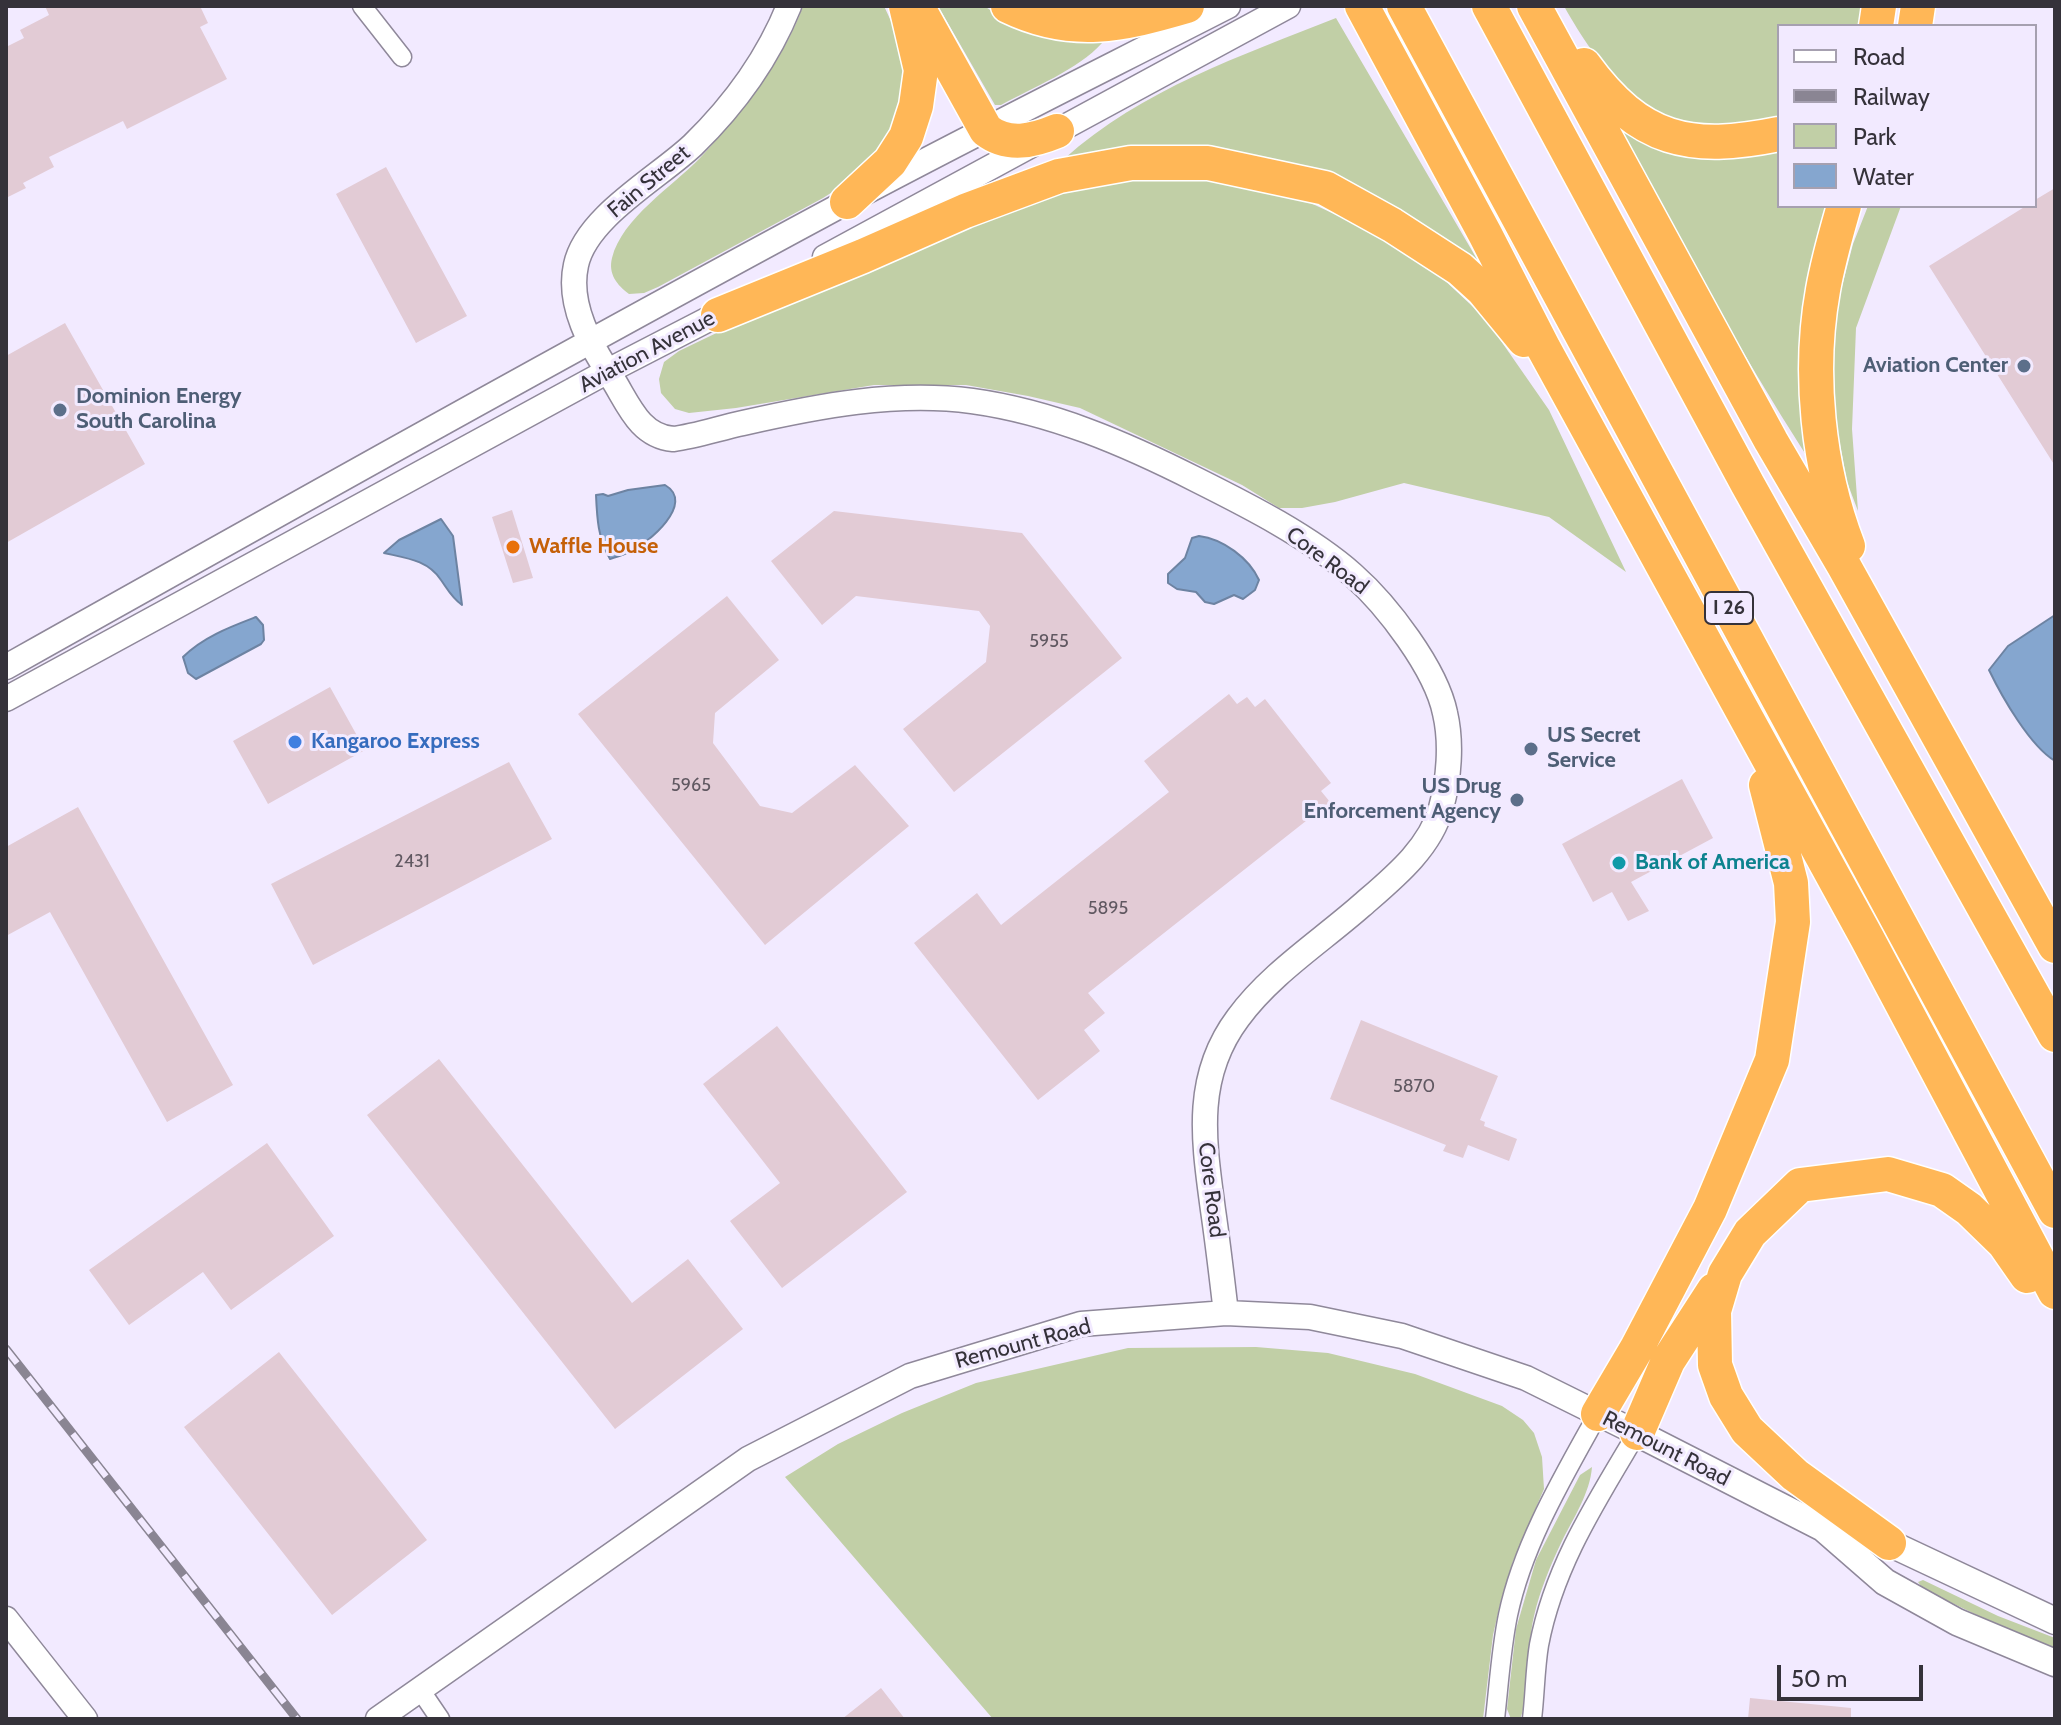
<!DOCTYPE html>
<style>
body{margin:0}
#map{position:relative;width:2061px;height:1725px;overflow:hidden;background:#f2eaff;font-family:Cabin,sans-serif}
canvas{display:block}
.frame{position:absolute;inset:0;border:8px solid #35323a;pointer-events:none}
.legend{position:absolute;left:1777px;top:24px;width:260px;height:184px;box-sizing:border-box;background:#f2eaff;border:2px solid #a6a0b0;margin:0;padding:10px 14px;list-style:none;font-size:24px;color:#35323a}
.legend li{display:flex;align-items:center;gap:16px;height:40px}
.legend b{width:40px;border:2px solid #a6a0b0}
.scale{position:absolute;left:1777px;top:1665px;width:146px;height:36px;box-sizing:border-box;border:4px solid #35323a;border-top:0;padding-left:10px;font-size:24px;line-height:28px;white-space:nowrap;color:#35323a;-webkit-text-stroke:6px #f2eaff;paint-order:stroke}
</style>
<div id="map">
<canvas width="2061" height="1725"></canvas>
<div class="frame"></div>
<ul class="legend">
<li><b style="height:10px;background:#fff"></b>Road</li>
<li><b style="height:10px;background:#8a8593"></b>Railway</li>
<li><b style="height:22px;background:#c1cfa6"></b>Park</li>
<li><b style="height:22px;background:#85a6cf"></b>Water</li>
</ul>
<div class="scale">50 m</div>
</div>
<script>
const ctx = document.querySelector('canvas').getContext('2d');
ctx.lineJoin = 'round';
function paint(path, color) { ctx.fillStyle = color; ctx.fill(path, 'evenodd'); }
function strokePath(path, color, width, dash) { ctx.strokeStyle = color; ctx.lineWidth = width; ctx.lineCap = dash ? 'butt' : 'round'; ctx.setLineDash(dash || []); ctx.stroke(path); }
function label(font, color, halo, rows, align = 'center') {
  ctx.font = font + ' Cabin,sans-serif'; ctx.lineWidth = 6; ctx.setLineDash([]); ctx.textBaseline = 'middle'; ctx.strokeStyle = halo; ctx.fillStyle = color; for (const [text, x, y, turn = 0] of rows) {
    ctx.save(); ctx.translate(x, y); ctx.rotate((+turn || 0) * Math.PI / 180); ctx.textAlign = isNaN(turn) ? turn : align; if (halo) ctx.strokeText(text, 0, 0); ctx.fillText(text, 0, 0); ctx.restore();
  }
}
paint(new Path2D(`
 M803 6H884L896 32 906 76 891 137 861 174 823 198 658 287 644 293 629 294C617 285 608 274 612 258 622 218 672 187 700 158 740 114 783 62 803 6Z
 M938 6H984L1017 27 1102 43C1079 69 1032 88 1001 105H995Z
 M1564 6H1864L1857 26H1779V116C1768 122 1755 123 1743 125 1657 142 1601 73 1564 6Z
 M1336 18 1495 290 1376 201 1064 159C1142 89 1241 56 1336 18Z
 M1627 127 1779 146V206H1830L1806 455C1739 350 1679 241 1621 131Z
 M1118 180H1211L1291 194 1369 230 1439 275 1485 318 1549 410 1626 572 1549 517 1404 483 1335 502 1302 508H1279L1242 485 1080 408 1028 396 966 385H874L736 408 689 413 675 409 661 393 659 379 664 362 679 351 731 326 1034 197Z
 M1868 206H1901L1856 328 1852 429 1858 511 1847 482 1834 412 1833 321 1853 244Z
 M1256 1347 1328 1353 1415 1374 1502 1406 1523 1420 1534 1433 1542 1457 1544 1489 1513 1561 1501 1600 1493 1635 1483 1719H993L785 1477 838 1444 902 1413 976 1383 1128 1348Z
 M1592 1467C1590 1493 1574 1517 1562 1541 1551 1564 1540 1590 1534 1616 1526 1649 1533 1689 1520 1719H1511L1507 1709 1516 1629 1536 1560 1580 1475Z
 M1923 1580 1998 1616 2055 1638V1648L2006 1629 1923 1589 1918 1582Z`), '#c1cfa6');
const water = new Path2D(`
 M665 485C696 503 649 543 629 552 623 555 616 557 610 559 598 539 597 518 596 495L603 494 608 496 628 490Z
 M441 519 453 536 462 605C452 598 448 590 441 580 428 560 406 558 384 553L399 540Z
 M1199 536C1223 539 1249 558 1259 580L1255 590 1243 599 1234 595 1214 604 1205 602 1196 592 1177 589 1168 583V574L1185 558 1192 538Z
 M2055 615V761C2030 746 2002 697 1989 670L2008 646Z
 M256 617 263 625 264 640 261 644 196 679 188 673 183 657C203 637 230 627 256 617Z`);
paint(water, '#85a6cf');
strokePath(water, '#6d83a2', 2);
paint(new Path2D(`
 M45 6H200L208 23 200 27 227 79 127 129 123 121 49 157 54 167 23 183 26 188 6 198V47L24 38 20 30 49 15Z
 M386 167 467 316 416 343 336 194Z
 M2055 188V466L1929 266 2026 206H2035V200Z
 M65 323 145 464 6 543V356Z
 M512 510 533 578 513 583 492 517Z
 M834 511 1022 533 1122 658 954 792 903 729 986 662 990 626 979 611 856 596 822 625 771 561Z
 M727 596 779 660 715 713 713 743 760 806 792 813 855 765 909 826 765 945 578 714Z
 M330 687 365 750 268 804 233 741Z
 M1229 694 1237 704 1247 697 1255 707 1265 699 1331 783 1321 791 1330 802 1088 993 1105 1013 1084 1030 1100 1051 1038 1100 914 943 977 893 1001 925 1169 792 1144 761Z
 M509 762 552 839 313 965 271 884Z
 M1682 779 1713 838 1631 882 1649 911 1628 921 1612 892 1593 902 1562 844Z
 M78 807 233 1085 167 1122 50 912 6 936V847Z
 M1361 1020 1498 1076 1480 1120 1485 1122 1484 1126 1517 1139 1509 1161 1468 1145 1463 1158 1443 1151 1446 1145 1330 1099Z
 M777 1026 907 1192 782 1288 730 1221 780 1183 703 1084Z
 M439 1059 632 1303 688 1259 743 1329 615 1429 367 1115Z
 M267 1143 334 1236 231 1310 203 1272 129 1325 89 1270Z
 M279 1352 427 1540 332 1615 184 1427Z
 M881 1688 905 1719H842Z
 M1750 1698 1851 1708V1719H1748Z`), '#e2cbd5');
const minor = new Path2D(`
 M362 6 402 57
 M421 1691 440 1719
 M1495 1719C1499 1684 1501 1649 1508 1615 1523 1544 1563 1477 1598 1414
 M1532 1719C1535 1695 1535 1669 1539 1645 1554 1566 1596 1502 1637 1433`);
const tertiary = new Path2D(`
 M789 6C768 58 733 106 693 145 658 178 586 217 576 265 567 305 591 346 612 378 628 403 639 436 673 439 697 436 719 428 743 423 818 406 895 391 972 401 1052 412 1126 444 1197 480 1249 506 1310 537 1353 575 1387 605 1436 669 1445 713 1452 743 1449 779 1441 808 1430 849 1392 879 1361 906 1320 942 1270 974 1238 1018 1193 1078 1204 1142 1213 1210 1218 1244 1222 1279 1226 1313
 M825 257 1288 6
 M6 667C284 511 562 355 843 204 970 136 1099 72 1228 6
 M6 699 608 371 732 307
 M6 1619 85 1719
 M378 1719 748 1459 910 1376 1081 1324 1226 1313 1310 1317 1402 1336 1526 1378 1637 1433`);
const secondary = new Path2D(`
 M1637 1433 1823 1528 1885 1582 1957 1622 2055 1663
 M1873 1539 1889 1543 2055 1621`);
const motorway = new Path2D(`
 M1008 6C1072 37 1122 25 1187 6
 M1362 6 1485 234 1544 349 1867 938 2055 1292
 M1404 6 2055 1211
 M1489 6 1748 485 2055 1035
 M1534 6 1771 441 1844 566 2055 946
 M921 13 986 130C1008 147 1033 141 1057 131
 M1876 26 1879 6
 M1915 26 1918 6
 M1584 65C1640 142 1690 152 1779 134
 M847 202 890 162 906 137 916 106 921 70 906 6
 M1844 206C1836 234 1828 261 1823 290 1808 373 1818 468 1848 546
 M718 315 863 256 965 211 1059 176 1131 163H1208L1325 188 1392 225 1460 269 1483 290 1524 340
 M1598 1414 1637 1348 1710 1209 1772 1060 1793 922 1791 883 1766 785
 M1637 1433 1668 1361 1714 1290
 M1889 1543 1795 1475 1747 1430 1726 1396 1715 1365 1714 1311 1725 1274 1750 1233 1800 1185 1888 1174 1942 1190 1969 1209 2004 1243 2027 1276`);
strokePath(minor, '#8f889a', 21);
strokePath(tertiary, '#8f889a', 27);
strokePath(secondary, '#8f889a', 29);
strokePath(motorway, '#fff', 37);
strokePath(minor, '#fff', 18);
strokePath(tertiary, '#fff', 24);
strokePath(secondary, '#fff', 26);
strokePath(motorway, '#ffb757', 34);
const rail = new Path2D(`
 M6 1349 297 1719`);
strokePath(rail, '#8a8593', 9);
strokePath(rail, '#f2eaff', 6, [18]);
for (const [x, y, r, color] of [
 [2024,366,8,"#5c6f8a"],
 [60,410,8,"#5c6f8a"],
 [513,547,8,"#e8710a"],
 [295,742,8,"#3f7fe0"],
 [1531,749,8,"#5c6f8a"],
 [1517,800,8,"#5c6f8a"],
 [1619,863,8,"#0f9aa8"]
]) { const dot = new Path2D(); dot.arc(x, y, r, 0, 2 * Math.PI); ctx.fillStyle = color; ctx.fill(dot); strokePath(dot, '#f2eaff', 3); }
label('18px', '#605861', null, [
 ["5955",1049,642],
 ["5965",691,786],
 ["2431",412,862],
 ["5895",1108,909],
 ["5870",1414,1087]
]);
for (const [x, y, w] of [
 [1729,608,48]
]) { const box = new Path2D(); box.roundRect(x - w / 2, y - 16, w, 32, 6); ctx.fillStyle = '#f2eaff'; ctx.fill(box); strokePath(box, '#35323a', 2); }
label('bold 20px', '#35323a', null, [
 ["I 26",1729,608]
]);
label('22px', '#35323a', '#f2eaff', [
 ["Fain Street",649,182,-40],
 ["Aviation Avenue",647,352,-28],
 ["Core Road",1327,561,37],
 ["Core Road",1211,1190,83],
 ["Remount Road",1023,1344,-15],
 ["Remount Road",1666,1449,27]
]);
label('bold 22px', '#4e5e75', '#f2eaff', [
 ["Aviation Center",2008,366],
 ["Dominion Energy",76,397,"left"],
 ["South Carolina",76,422,"left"],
 ["US Secret",1547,736,"left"],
 ["Service",1547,761,"left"],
 ["US Drug",1501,787],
 ["Enforcement Agency",1501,812]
], 'right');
label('bold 22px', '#c56008', '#f2eaff', [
 ["Waffle House",529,547]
], 'left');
label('bold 22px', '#366cbe', '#f2eaff', [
 ["Kangaroo Express",311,742]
], 'left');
label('bold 22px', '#0d838f', '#f2eaff', [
 ["Bank of America",1635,863]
], 'left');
</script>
